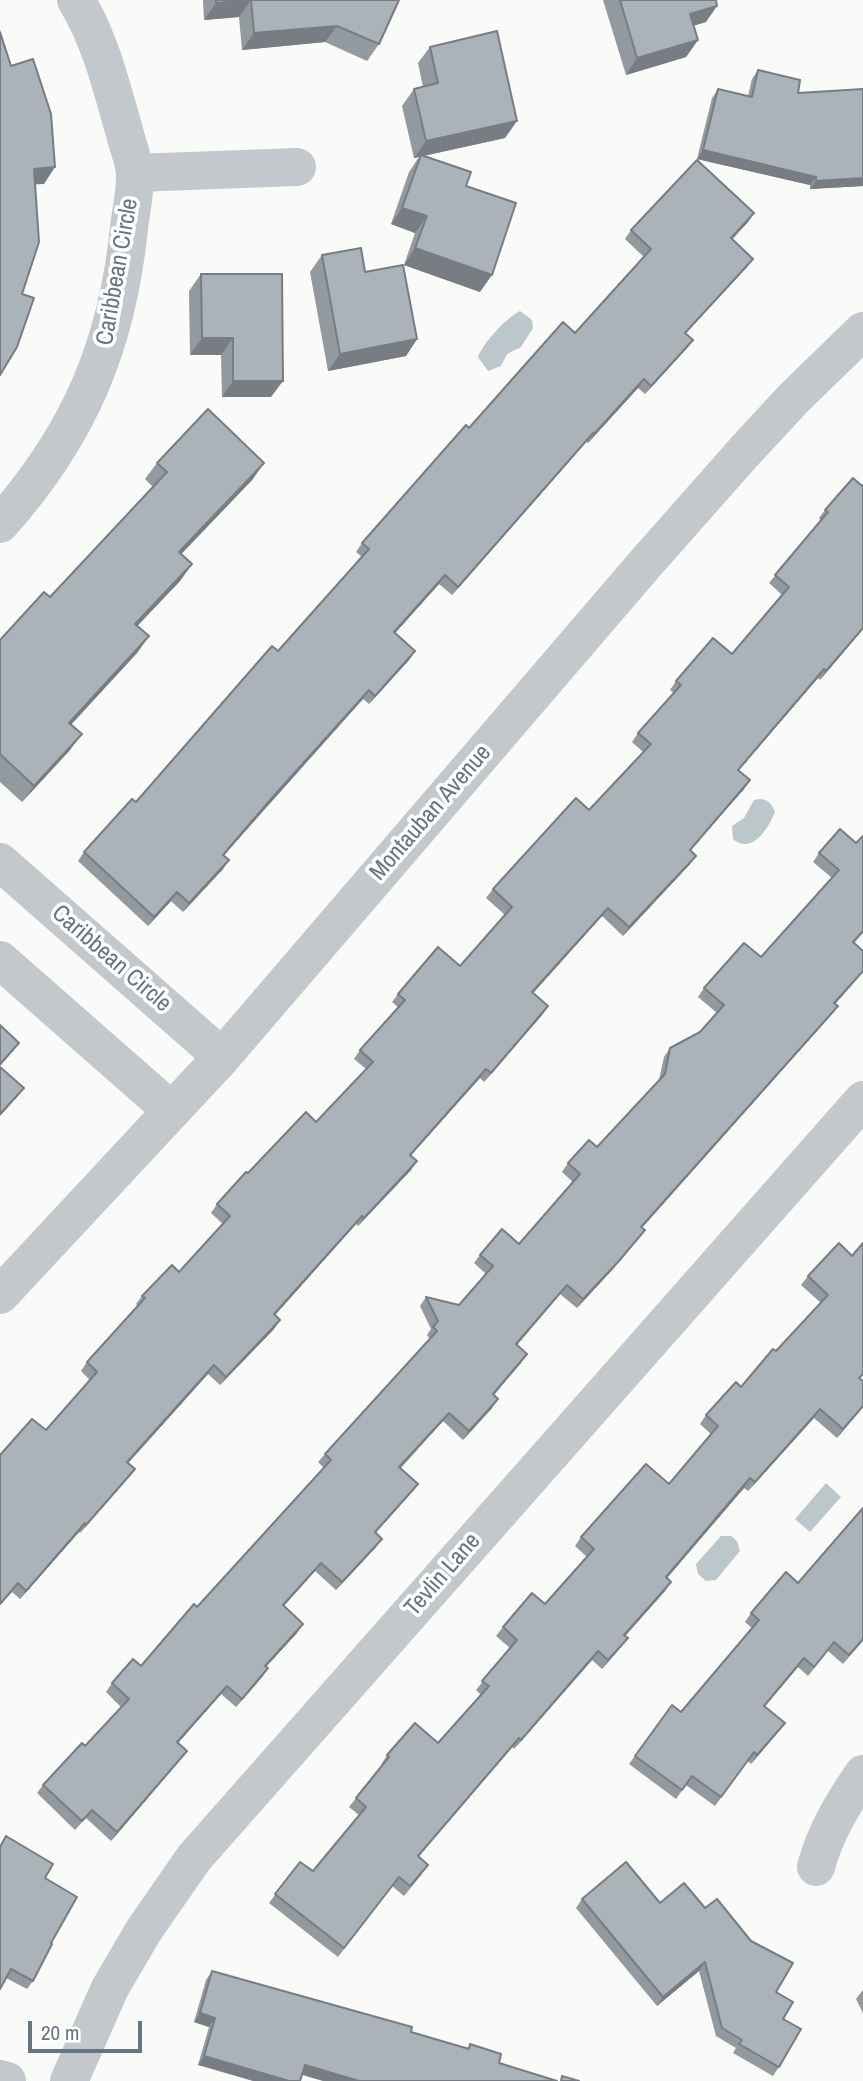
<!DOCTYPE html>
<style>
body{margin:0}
#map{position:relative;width:863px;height:2081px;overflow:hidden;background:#fafaf8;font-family:"Archivo Narrow",sans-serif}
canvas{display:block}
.scale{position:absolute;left:28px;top:2021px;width:114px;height:32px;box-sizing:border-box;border:4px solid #657683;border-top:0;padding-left:9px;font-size:21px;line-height:24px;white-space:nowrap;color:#657683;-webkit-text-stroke:5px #fff;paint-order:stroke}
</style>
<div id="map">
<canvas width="863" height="2081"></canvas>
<div class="scale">20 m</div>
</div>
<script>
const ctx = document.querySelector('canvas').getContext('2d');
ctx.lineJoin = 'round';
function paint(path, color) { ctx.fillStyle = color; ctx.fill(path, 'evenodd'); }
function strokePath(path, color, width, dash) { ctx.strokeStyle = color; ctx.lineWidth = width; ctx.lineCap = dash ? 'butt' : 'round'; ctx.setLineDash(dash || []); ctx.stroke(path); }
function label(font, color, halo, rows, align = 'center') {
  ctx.font = font + ' "Archivo Narrow",sans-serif'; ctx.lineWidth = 7; ctx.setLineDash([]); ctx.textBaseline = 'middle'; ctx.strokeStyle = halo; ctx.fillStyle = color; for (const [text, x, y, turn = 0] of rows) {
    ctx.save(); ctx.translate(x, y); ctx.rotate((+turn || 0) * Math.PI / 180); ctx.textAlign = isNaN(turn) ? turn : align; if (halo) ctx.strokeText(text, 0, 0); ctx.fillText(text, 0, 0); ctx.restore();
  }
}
paint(new Path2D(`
 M520 311 532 320 533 328 521 347 507 354 501 366 488 371 478 357C483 343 506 318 520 311Z
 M760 799C769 800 772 804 775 812 768 829 752 855 733 839L732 826 744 818 754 800Z
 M826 1483 841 1497 810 1532 795 1519Z
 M721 1536H731L737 1541 740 1551 716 1580 706 1581 698 1574 696 1564Z`), '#bbc7cb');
strokePath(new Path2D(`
 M135 173 297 167
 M0 524C79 435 117 346 129 228 131 211 135 193 135 176 135 162 128 147 125 134 112 89 101 41 76 0
 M0 862 222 1057
 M0 960 172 1111
 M0 1295 222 1057 645 564 744 452 793 399 863 331
 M816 1867C825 1833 843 1803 863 1774
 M0 2079 7 2081
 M69 2081 110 1988 144 1930 194 1858 863 1100`), '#c3c8cc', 38);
paint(new Path2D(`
 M203 0H399L379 44 367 61 325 42 242 50 239 17 204 20Z
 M603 0H716L706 22 693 26 698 40 686 57 626 75Z
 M430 47 505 138 423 156 466 186 480 292 404 265 415 233 391 224 409 172 419 157 414 158 402 106 414 89 423 87 418 63Z
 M758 70 798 93 863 186 810 189V185L697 159 712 98 718 89 748 96 752 79Z
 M754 213 748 222 732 239 747 267 686 333V349L645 394 638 388 588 443 586 442 452 595 439 584 395 633 415 651 409 660 369 704 363 699 265 808 224 855 223 869 183 912 171 901 148 926 78 861 84 852 136 802 278 651 362 557 356 552 362 543 469 428 575 333 644 257 625 239 631 230Z
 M322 255 365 272 417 339 406 356 328 371 310 272Z
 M201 274 271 397H222L221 355H190L189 291Z
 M157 463 253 479 181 554 192 564 180 581 137 626 149 636 137 653 71 724 70 750 22 802 0 782V640L50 597 153 487 145 479Z
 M853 478 863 629 820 680 818 678 738 770 744 789 690 850V864L623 936 602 916 533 993 542 1015 484 1082 480 1078 411 1155V1170L358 1226 356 1224 275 1315 274 1329 220 1385 208 1374 128 1463 135 1469 128 1478 80 1533 79 1532 20 1599 12 1592 0 1605V1455L46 1430 90 1380 81 1371 87 1362 138 1306 136 1304 142 1296 179 1272 223 1224 211 1213 217 1204 248 1173 316 1122 366 1069 354 1059 360 1050 398 1007 392 1002 398 994 460 966 505 915 486 898 493 889 589 810 643 752 632 742 638 733 674 693 670 690 676 681 732 654 782 595 769 583 821 520 819 518 825 510Z
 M863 836V933L854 943 863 972 835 1004 831 1015 642 1228 639 1238 612 1270 577 1308 560 1294 517 1345 527 1354 494 1395 492 1408 463 1440 443 1421 401 1468 412 1492 376 1532V1547L336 1590 315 1571 284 1606 297 1633 266 1667 268 1668 262 1677 236 1707 221 1694 178 1743 180 1760 111 1841 86 1818 75 1830 37 1793 43 1785 85 1746 121 1707 106 1692 112 1683 141 1666 197 1607 324 1468 318 1462 325 1454 430 1339 427 1335 431 1329 420 1306 426 1297 459 1305 486 1274 474 1263 480 1255 519 1244 573 1182 562 1172 568 1163 597 1147 659 1080 664 1057 670 1048 700 1032 717 1013 698 997 704 988 761 957 832 878 813 862 819 853 856 843Z
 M839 1243 861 1379 863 1407 837 1438 814 1418 748 1491 744 1488 667 1578 671 1582 665 1591 625 1636 621 1647 602 1669 592 1660 514 1749 512 1747 418 1857 422 1874 404 1896 392 1886 338 1957 269 1903 300 1862 313 1871 359 1815 349 1807 382 1765H381L387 1755 438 1743 481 1695 476 1690 510 1648 496 1636 503 1627 545 1604 587 1557 575 1546 581 1537 669 1484 711 1434 700 1424 706 1415 741 1387 821 1303 801 1285 808 1276Z
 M751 1613 863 1641 843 1664 828 1651 808 1676 798 1667 765 1706 779 1731 751 1764 748 1761 715 1806 686 1785 676 1799 629 1764 672 1705 681 1712 752 1628 745 1622Z
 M6 1836 45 1878 51 1943 33 1981 27 1989 6 1978 0 1989V1845Z
 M582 1899 660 1903 776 1992 783 2019 779 2067 773 2076 733 2053 736 2048 716 2036 699 1971 657 2006 576 1908Z
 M212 1971 467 2049 470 2044 501 2054 302 2075 198 2065 209 2027 194 2022 206 1980Z
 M863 1990V2013L856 1999Z`), '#929a9f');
paint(new Path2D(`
 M251 0 239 17 204 20 216 3Z
 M717 6 706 22 678 30 690 14Z
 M337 26 325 42 242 50 254 33Z
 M698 40 686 57 626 75 637 58Z
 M517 121 505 138 414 158 426 141Z
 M703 150 816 177 810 185 697 159Z
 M55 167 44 184 22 185 34 169Z
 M863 178V186L810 189 816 181Z
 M402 208 427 216 415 233 391 224Z
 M754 213 748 222 725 247 731 238Z
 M415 248 492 275 480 292 404 265Z
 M753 259 747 267 678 341 685 333Z
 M202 338H233L221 355H190Z
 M417 339 406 356 328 371 340 354Z
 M693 340 686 349 645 394 651 386Z
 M644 379 638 388 588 443 594 434Z
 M233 381H283L271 397H222Z
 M593 433 586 442 452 595 458 587Z
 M264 463 253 479 167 569 179 552Z
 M192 564 180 581 124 640 135 624Z
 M445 575 439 584 388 641 394 632Z
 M863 628V629L820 680 826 671Z
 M149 636 137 653 58 739 69 723Z
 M415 651 409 660 369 704 375 696Z
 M824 669 818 678 732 778 738 770Z
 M369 690 363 699 217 863 223 855 271 799Z
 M82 734 70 750 22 802 34 786Z
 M750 780 744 789 683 858 690 850Z
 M696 856 690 864 623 936 629 927Z
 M229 860 223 869 183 912 189 903Z
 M177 892 171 901 148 926 154 917Z
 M608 908 602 916 526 1001 532 992Z
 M863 971V972L828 1012 834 1003Z
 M548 1006 542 1015 484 1082 491 1073Z
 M838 1006 831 1015 635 1235 641 1227Z
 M19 1043 13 1051 0 1066V1064Z
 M486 1069 480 1078 404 1163 410 1155Z
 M24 1088 17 1097 0 1116V1114Z
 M417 1161 411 1170 358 1226 364 1218Z
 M362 1216 356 1224 268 1323 274 1314Z
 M645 1230 612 1270 577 1308 583 1299Z
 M567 1285 560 1294 510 1353 516 1344Z
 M280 1320 274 1329 220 1385 226 1377Z
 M527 1354 521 1363 487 1403 493 1394Z
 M214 1365 208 1374 121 1471 127 1462Z
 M498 1399 492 1408 463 1440 469 1431Z
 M863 1406V1407L837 1438 843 1429Z
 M820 1409 814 1418 748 1491 755 1482Z
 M449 1413 443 1421 393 1475 399 1467Z
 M135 1469 128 1478 80 1533 86 1525Z
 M750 1478 744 1488 660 1586 666 1577Z
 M418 1484 412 1492 369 1540 375 1532Z
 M85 1523 79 1532 20 1599 26 1591Z
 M382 1539 376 1547 336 1590 342 1582Z
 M321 1563 315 1571 276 1614 283 1605Z
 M671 1582 665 1591 618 1644 624 1635Z
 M303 1624 297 1633 259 1674 265 1666Z
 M628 1638 621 1647 602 1669 608 1660Z
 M598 1651 592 1660 514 1749 521 1740Z
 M804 1658 798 1667 758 1714 764 1706Z
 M268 1668 262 1677 236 1707 242 1699Z
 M227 1686 221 1694 171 1751 177 1742Z
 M785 1723 779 1731 751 1764 757 1755Z
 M519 1738 512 1747 411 1865 418 1856Z
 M187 1751 180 1760 111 1841 117 1832Z
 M705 1962 699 1971 657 2006 663 1997Z
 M200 2013 215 2018 209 2027 194 2022Z
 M204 2056 289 2081H253L198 2065Z
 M305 2065 359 2081H323L299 2074Z`), '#777d82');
const building = new Path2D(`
 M216 0H399L379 44 337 26 254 33 251 0 216 3Z
 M620 0H716L717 6 690 14 698 40 637 58Z
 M497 31 517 121 426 141 414 89 438 83 430 47Z
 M0 32 11 66 33 59 51 114 55 167 34 169 39 242 22 294 34 298 17 347 0 375Z
 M758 70 800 80 798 93 863 89V178L816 181V177L703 150 718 89 752 97Z
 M421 155 471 172 466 186 516 203 492 275 415 248 427 216 402 208Z
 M697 160 754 213 731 238 753 259 685 333 693 340 651 386 644 379 594 434 593 433 458 587 445 575 394 632 415 651 375 696 369 690 271 799 223 855 229 860 189 903 177 892 154 917 84 852 132 799 136 802 272 646 278 651 369 549 362 543 466 425 469 428 563 322 575 333 651 249 631 230Z
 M361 248 365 272 403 265 417 339 340 354 322 255Z
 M201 274H282L283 381H233V338H202Z
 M208 409 264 463 179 552 192 564 135 624 149 636 69 723 82 734 34 786 0 754V640L44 592 50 597 167 472 157 463Z
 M853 478 862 486 863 485V628L826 671 824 669 738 770 750 780 690 850 696 856 629 927 608 908 532 992 548 1006 491 1073 486 1069 410 1155 417 1161 364 1218 362 1216 274 1314 280 1320 226 1377 214 1365 127 1462 135 1469 86 1525 85 1523 26 1591 18 1583 0 1604V1455L32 1419 46 1430 97 1372 87 1362 145 1298 142 1296 172 1265 179 1272 230 1216 217 1204 246 1172 248 1173 306 1112 316 1122 373 1062 360 1050 405 1000 398 994 438 947 460 966 512 907 493 889 576 798 589 810 651 744 638 733 681 685 676 681 713 638 732 654 789 587 775 575 828 512 825 510Z
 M840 829 856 843 863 836V931L853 942 863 951V971L834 1003 838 1006 641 1227 645 1230 618 1262 583 1299 567 1285 516 1344 527 1354 493 1394 498 1399 469 1431 449 1413 399 1467 418 1484 375 1532 382 1539 342 1582 321 1563 283 1605 303 1624 265 1666 268 1668 242 1699 227 1686 177 1742 187 1751 117 1832 92 1810 82 1821 43 1785 82 1743 85 1746 129 1699 112 1683 133 1659 141 1666 194 1604 197 1607 331 1460 325 1454 437 1331 433 1327 438 1321 426 1297 459 1305 493 1266 480 1255 502 1229 519 1244 580 1174 568 1163 589 1140 597 1147 665 1074 670 1048 700 1032 724 1005 704 988 744 943 761 957 839 870 819 853Z
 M0 1025 19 1043 0 1064Z
 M0 1067 24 1088 0 1114Z
 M839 1243 852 1256 863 1243V1374L859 1378 863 1381V1406L843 1429 820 1409 755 1482 750 1478 666 1577 671 1582 624 1635 628 1638 608 1660 598 1651 521 1740 519 1738 418 1856 428 1865 410 1886 399 1877 344 1948 275 1894 300 1862 313 1871 366 1807 356 1798 389 1757 387 1755 415 1723 438 1743 489 1686 482 1681 517 1640 503 1627 532 1593 545 1604 594 1549 581 1537 646 1464 669 1484 718 1426 706 1415 736 1382 741 1387 773 1349 776 1351 828 1295 808 1276Z
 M863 1508V1639L849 1655 834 1642 814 1667 804 1658 764 1706 785 1723 757 1755 754 1752 721 1797 692 1776 682 1790 635 1756 672 1705 681 1712 759 1620 751 1613 786 1572 798 1583Z
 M6 1836 53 1864 45 1878 77 1897 51 1943 52 1944 33 1981 11 1969 0 1989V1847Z
 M626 1862 660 1903 684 1883 705 1908 717 1899 751 1941 793 1963 776 1992 793 2002 783 2019 801 2029 779 2067 739 2044 742 2040 722 2028 705 1962 663 1997 582 1899Z
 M212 1971 412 2027 411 2032 469 2049 470 2044 501 2054 499 2063 557 2081H359L305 2065 300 2081H289L204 2056 215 2018 200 2013Z
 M562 2076 579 2081H561Z`);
paint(building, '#aab3b9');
strokePath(building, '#777d82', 2);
label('24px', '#657683', '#fff', [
 ["Caribbean Circle",118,272,-80],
 ["Montauban Avenue",431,813,-49],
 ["Caribbean Circle",111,959,41],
 ["Tevlin Lane",443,1575,-49]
]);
</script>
